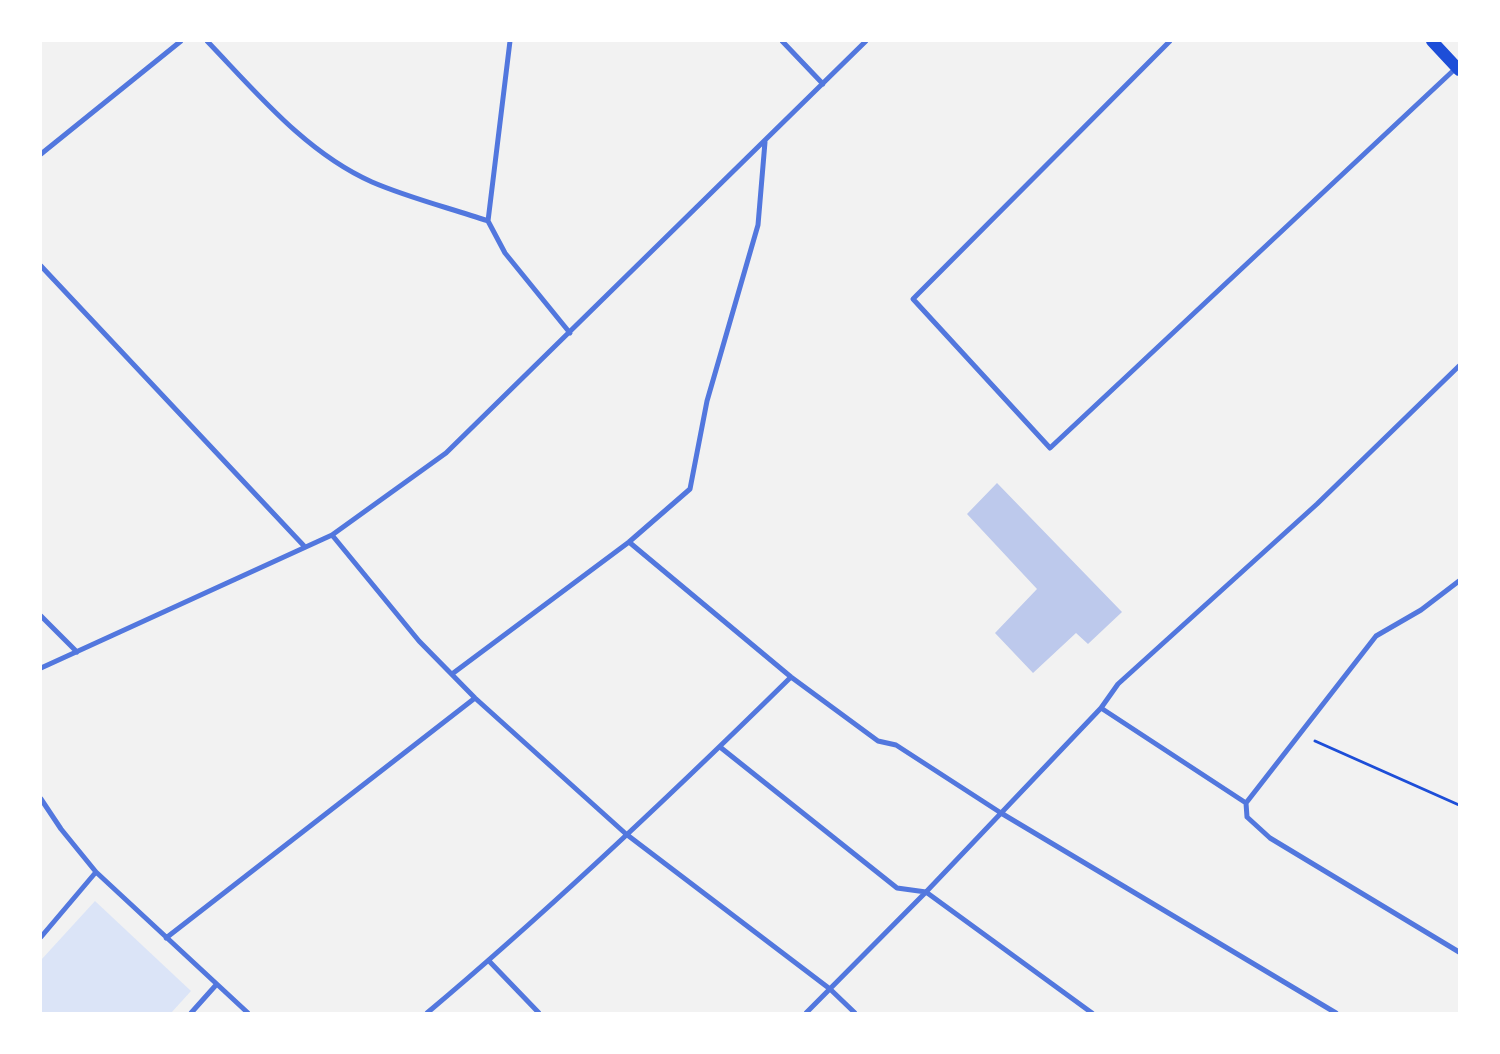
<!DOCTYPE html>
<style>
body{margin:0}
#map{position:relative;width:1500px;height:1054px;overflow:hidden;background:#f2f2f2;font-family:"Zilla Slab",serif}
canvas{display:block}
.frame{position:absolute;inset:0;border:42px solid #fff;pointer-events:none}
</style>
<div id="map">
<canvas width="1500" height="1054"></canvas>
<div class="frame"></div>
</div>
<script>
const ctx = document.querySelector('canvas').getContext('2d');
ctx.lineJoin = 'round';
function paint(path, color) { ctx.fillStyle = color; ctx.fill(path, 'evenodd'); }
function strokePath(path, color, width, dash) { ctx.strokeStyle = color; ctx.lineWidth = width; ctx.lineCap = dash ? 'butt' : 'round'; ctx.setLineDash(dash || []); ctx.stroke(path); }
paint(new Path2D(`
 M95 901 191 991 171 1013H41V960Z`), '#dbe4f7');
paint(new Path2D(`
 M997 483 1122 612 1088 644 1076 633 1033 673 995 633 1037 589 967 514Z`), '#bdc9ec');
strokePath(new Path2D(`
 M1315 741 1459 805`), '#1d4ed8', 3);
strokePath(new Path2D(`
 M207 41C256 92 306 153 372 182 409 198 450 208 488 221
 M510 41 488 221 505 253 570 333
 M782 41 823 84
 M1170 41 913 299 1050 448 1456 68
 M41 154 181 41
 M41 266 305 547
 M332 535 419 641 475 698 626 834 830 989 855 1013
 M629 542 791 677 878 741 896 745 1001 813 1336 1013
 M1459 581 1421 610 1376 636 1246 803 1247 817 1270 838 1459 952
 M41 616 77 652
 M41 668 332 535 446 453 866 41
 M452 674 629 542 690 489 707 401 758 225 765 142
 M1101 708 1246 803
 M720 747 897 888 926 892 1092 1013
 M41 799 61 829 96 872 248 1013
 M41 937 96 872
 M166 938 475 698
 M489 961 539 1013
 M191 1013 216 985
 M427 1013C553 907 673 793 791 677
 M806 1013 926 892 1101 708 1118 684 1317 504 1459 366`), '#5277de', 5);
strokePath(new Path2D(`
 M1432 41 1459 70`), '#1d4ed8', 12);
</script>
